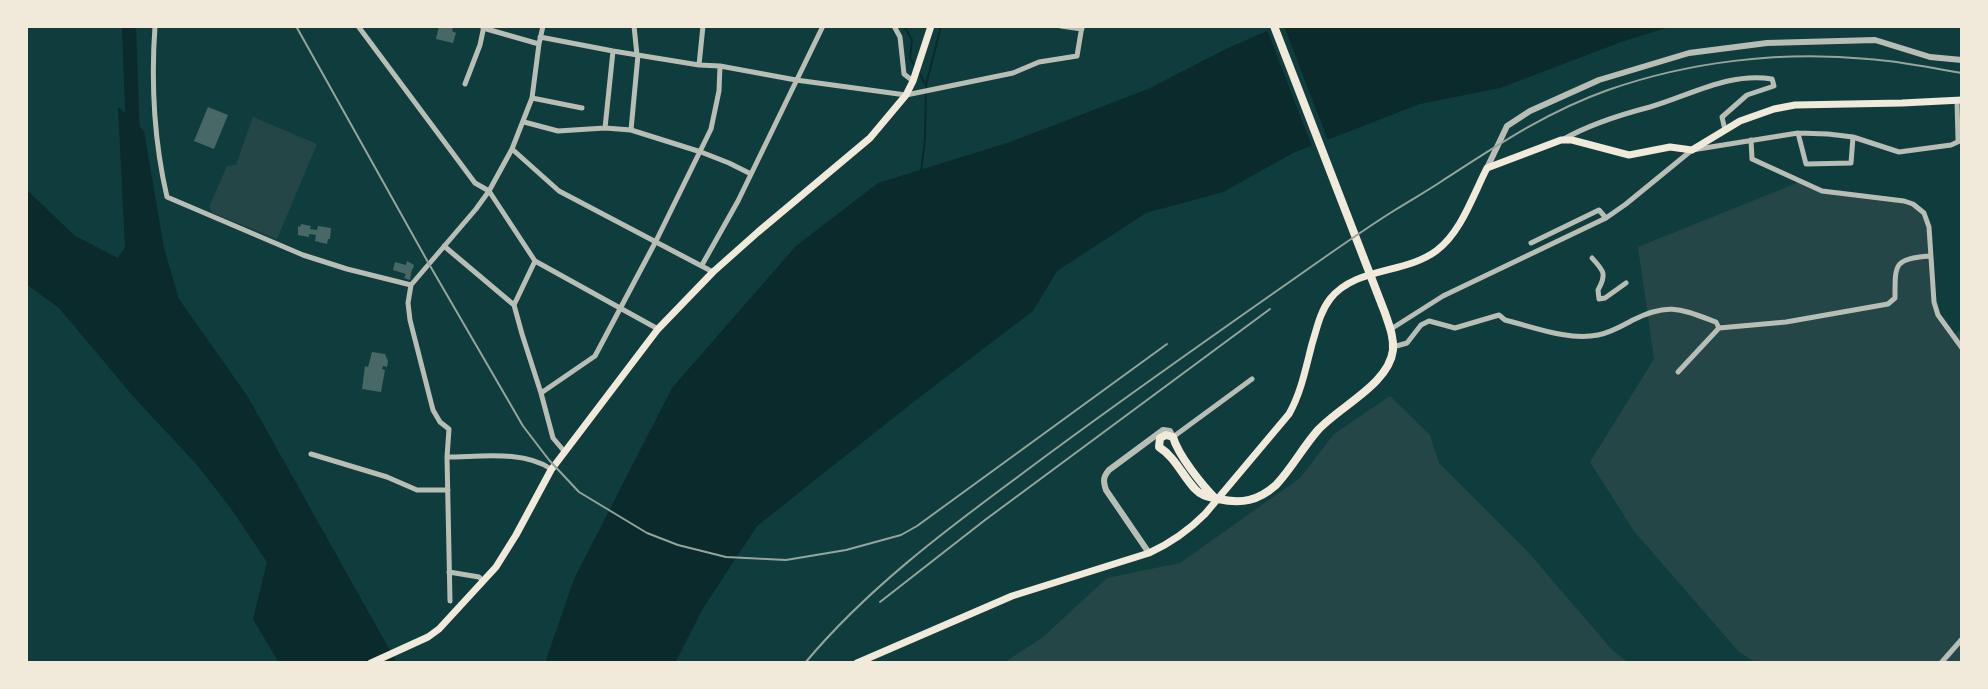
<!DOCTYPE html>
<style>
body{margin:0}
#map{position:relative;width:1988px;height:689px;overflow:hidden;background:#0f3d3e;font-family:Spectral,serif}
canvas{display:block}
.frame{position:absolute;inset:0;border:28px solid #f1e9da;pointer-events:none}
</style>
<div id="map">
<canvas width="1988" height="689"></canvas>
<div class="frame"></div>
</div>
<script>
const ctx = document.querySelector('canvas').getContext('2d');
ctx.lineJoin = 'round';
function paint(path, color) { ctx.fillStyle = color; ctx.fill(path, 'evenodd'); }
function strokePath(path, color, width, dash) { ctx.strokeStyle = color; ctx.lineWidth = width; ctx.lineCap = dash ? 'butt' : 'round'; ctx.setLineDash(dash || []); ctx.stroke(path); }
paint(new Path2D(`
 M253 117 317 144 277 239 213 213 209 207 227 166 236 165Z
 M1802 181 1822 191 1904 201 1924 213 1929 227 1930 256 1938 315 1953 335 1962 329V663H1757L1739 652 1634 531 1590 462 1654 359 1638 247Z
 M1390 396 1430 435 1439 463 1528 552 1613 651 1629 663H1003L1042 638 1107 578 1180 563 1300 478 1334 434Z`), '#244646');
paint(new Path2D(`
 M1278 26H1672L1621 42 1500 88 1420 104 1293 153 1223 192 1146 213 1057 271 1033 311 916 400 757 526 702 610 675 663H545L574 579 672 388 796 246 878 183 1010 142 1148 89 1226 49Z
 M118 107 144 131 164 248 179 299 248 397 397 663H279L253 619 267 562 232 510 197 465 132 395 59 308 26 284V189L75 236 118 258 125 247Z`), '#0a2a2b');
paint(new Path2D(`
 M1268 26H1284L1329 143 1313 149 1266 27Z`), '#0f3d3e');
strokePath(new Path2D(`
 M904 26 912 40 910 58 915 67
 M919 72 925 84
 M921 172 925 139 926 85 941 26`), '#0a2a2b', 2);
strokePath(new Path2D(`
 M129 26 133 137`), '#0a2a2b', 14);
paint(new Path2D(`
 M439 26H453L452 31 456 33 453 43 436 39Z
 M208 107 228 115 214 149 194 141Z
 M301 224 311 226 310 229 317 230 318 226 331 228 330 239H328L327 244 315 241 316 235 309 234V237L298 235V226L300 227Z
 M407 261 414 265 413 269H412L410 280 404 278 406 274 393 270 395 262 406 265Z
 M372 352 385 354 388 361 387 367 383 366 382 369 385 370 381 392 362 389 365 366 368 367Z`), '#486865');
strokePath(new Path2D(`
 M155 26C151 83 154 141 167 197L303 255 347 269 411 285
 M358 26 475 183 489 191 535 261 658 329
 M634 26 637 55
 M894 26 900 37 904 74 913 81
 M1061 26 1082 29
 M483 28 539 44
 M540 37 613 51 699 65 720 66 796 80 906 95 1013 73 1039 62 1077 56 1082 26
 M699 65 703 26
 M465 84 480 45 484 26
 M532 98 582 108
 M1957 100 1958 140
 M524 122 558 131 605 128 631 130 701 152 729 163 751 174
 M605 128 613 51
 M631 130 638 55
 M1798 133 1806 164 1851 163 1853 137
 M1562 140C1590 124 1619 115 1650 107 1691 95 1729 72 1772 79L1774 86 1747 95 1722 117 1725 130
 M1751 140 1752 159 1822 191 1904 201 1913 204 1924 213 1929 227 1934 302 1938 315 1962 348
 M512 149 559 191 713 272
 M1531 243 1599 210 1606 218
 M444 246 514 305 522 334 541 393 553 438 564 451
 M1592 258C1604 271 1607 274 1598 290L1599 299 1605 298 1626 283
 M702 265 738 201 823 26
 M514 305 535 261
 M1391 329 1443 296 1606 218 1626 204 1692 150 1798 133 1828 134 1853 137 1899 152 1951 145 1962 140
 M1393 347 1407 343 1421 325 1429 321 1455 328 1499 315 1505 320C1534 327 1568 341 1598 335 1610 333 1622 326 1633 320 1668 302 1681 309 1716 322L1719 328
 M1678 372 1719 328 1786 322 1888 304 1895 298C1895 263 1894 259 1930 256
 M541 393 595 356 656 241 711 129 719 91 720 66
 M1173 437 1252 379
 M311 454 387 477 417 490H448
 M447 457C479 457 523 450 551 469
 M449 572 479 577 483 581
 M450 601 447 457 449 429 440 422 433 410 410 320 408 303 411 285 476 209 489 191 512 149 532 98 539 44 543 26
 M1941 663 1962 639`), '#b8beb3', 5);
strokePath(new Path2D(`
 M1487 168 1507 126 1530 111 1599 80 1689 53 1767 43 1875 40 1930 57 1962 60
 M1149 553 1106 490C1103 481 1103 477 1109 470L1163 430 1170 431 1173 437`), '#b8beb3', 6);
strokePath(new Path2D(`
 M371 663 428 637 439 629 496 567 516 535 551 470 658 329 713 272 758 232 870 138 906 95 913 81 931 26
 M857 663 1012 596 1149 553C1171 543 1188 531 1205 514L1289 414C1301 393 1306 367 1312 344 1317 328 1320 312 1330 299 1355 267 1405 274 1436 251 1461 233 1473 195 1487 168L1561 140H1572L1629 155 1670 147 1692 150 1740 121 1774 109 1795 105 1902 103 1962 100`), '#f1e9da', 7);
strokePath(new Path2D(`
 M1216 499C1202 485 1178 455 1173 437L1166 435 1160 438 1159 447C1175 457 1182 475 1195 489 1201 496 1210 497 1218 499 1242 504 1258 501 1276 485 1292 468 1303 447 1318 430 1340 406 1389 384 1393 350 1394 337 1389 325 1385 313L1274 26`), '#f1e9da', 8);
strokePath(new Path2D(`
 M296 26 429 264 523 426 549 460 579 492 647 533 678 545 726 557 786 560 846 550 901 535 917 526 1167 344
 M880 602 985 520 1270 309
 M805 663C866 590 943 532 1019 476 1104 412 1191 351 1278 290 1317 263 1355 235 1395 210 1411 200 1427 191 1442 181 1496 146 1546 112 1608 90 1691 61 1781 51 1868 59 1900 61 1931 68 1962 73`), '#97a49c', 2);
</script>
